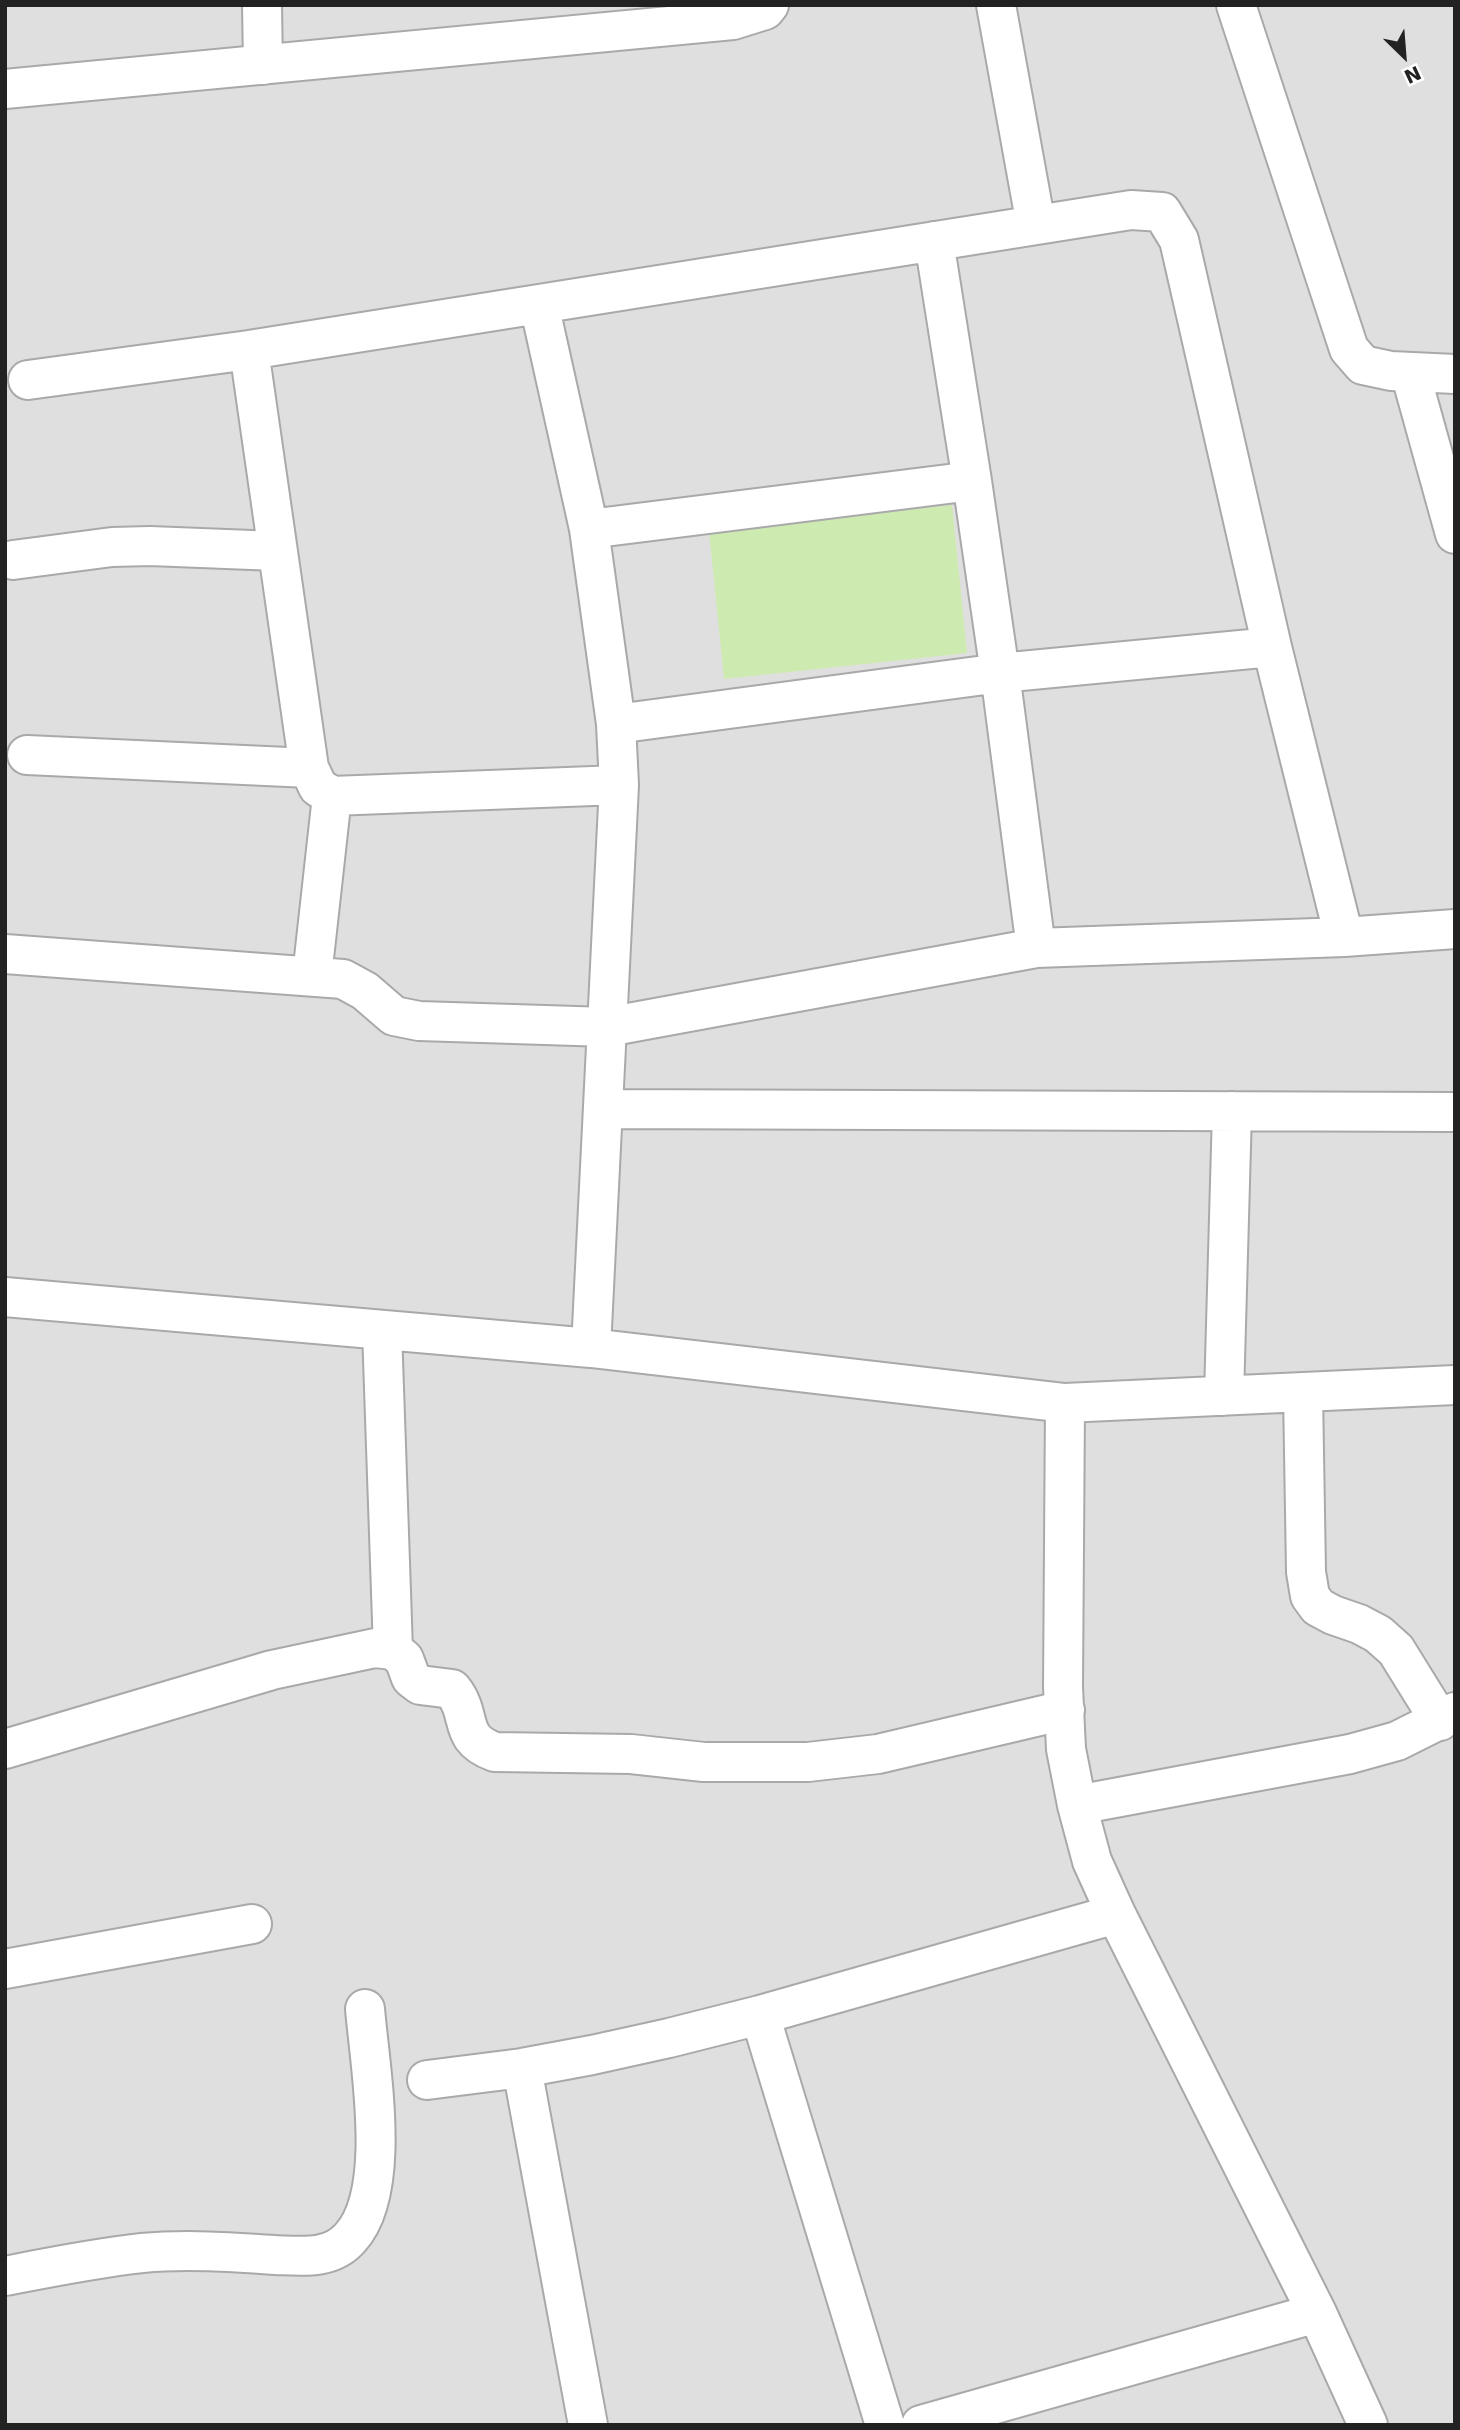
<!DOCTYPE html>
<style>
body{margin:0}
#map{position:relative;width:1460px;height:2430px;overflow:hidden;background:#f2efe9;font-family:"DejaVu Sans",sans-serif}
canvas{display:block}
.frame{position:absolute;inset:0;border:7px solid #222;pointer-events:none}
.north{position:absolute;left:1369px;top:21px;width:70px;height:70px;-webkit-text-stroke:5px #fff;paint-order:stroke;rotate:155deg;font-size:19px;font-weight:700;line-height:28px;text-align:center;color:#222}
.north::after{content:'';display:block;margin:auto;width:24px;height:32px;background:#222;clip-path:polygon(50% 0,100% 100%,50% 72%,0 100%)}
</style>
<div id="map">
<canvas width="1460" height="2430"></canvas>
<div class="frame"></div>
<div class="north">N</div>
</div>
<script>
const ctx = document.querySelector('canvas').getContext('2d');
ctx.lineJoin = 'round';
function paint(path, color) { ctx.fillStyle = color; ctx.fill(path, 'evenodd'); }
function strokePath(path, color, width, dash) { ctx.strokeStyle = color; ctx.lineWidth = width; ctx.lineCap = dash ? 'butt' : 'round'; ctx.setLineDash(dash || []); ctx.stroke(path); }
paint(new Path2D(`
 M5 5H1455V2425H5Z`), '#e0dfdf');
paint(new Path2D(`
 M952 505 967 653 724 679 709 531Z`), '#cdebb0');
const minor = new Path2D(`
 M262 5 263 65
 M996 5 1036 225
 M1236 5 1349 349 1363 365 1391 371 1455 374
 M5 89 733 20 765 10 769 5
 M934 241 972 481
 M249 350 309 768 318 787 332 796 619 785
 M1410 372 1455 534
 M28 380 249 350 539 304
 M589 529 539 304 1131 210 1162 212 1179 240 1272 647 1344 937
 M13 560 112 547 150 546 277 551
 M616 724 1000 673 1272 647
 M27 755 309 768
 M5 954 343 979 365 991 394 1016 419 1021 607 1027 1036 948 1344 937 1455 929
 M312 976 332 796
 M603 1109 1455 1112
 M5 1297 591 1348 1065 1403 1455 1385
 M382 1330 393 1650
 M591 1348 619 785 616 724 589 529 972 481 1000 673 1036 948
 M1303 1392 1306 1572 1310 1596 1318 1607 1333 1615 1359 1624 1378 1634 1396 1650 1440 1721
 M1224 1396 1232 1111
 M1065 1403 1063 1687 1066 1749 1077 1805 1092 1861 1116 1914 1317 2313 1368 2425
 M5 1749 272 1670 375 1648 393 1650 404 1659 411 1678 420 1685 452 1689C474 1716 456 1738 495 1752L631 1754 704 1762H808L878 1754 1065 1710
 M1077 1805 1350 1754 1397 1741 1455 1712
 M5 1969 252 1924
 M760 2015 885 2425
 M522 2068 588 2425
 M427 2080 522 2068 592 2055 669 2038 760 2015 1116 1914
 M5 2276C51 2267 96 2258 142 2253 186 2249 231 2252 275 2255 302 2256 331 2260 350 2238 393 2192 370 2068 365 2009
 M921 2425 1317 2313`);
strokePath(minor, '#a9a9a9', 42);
strokePath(minor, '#fff', 38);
</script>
